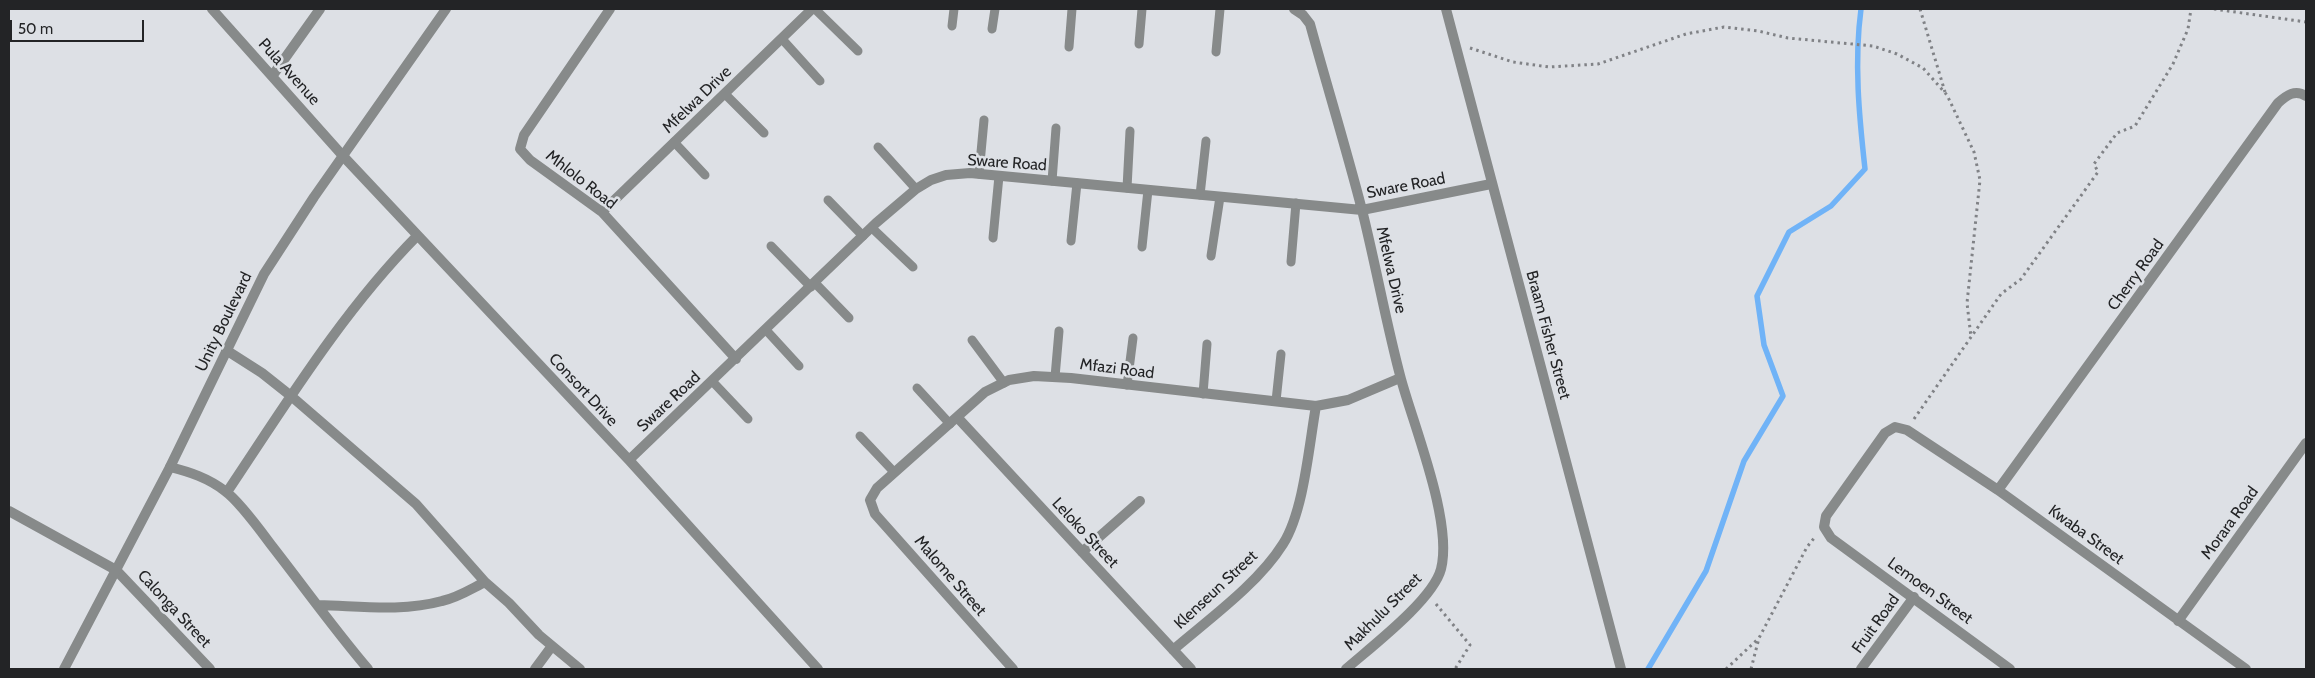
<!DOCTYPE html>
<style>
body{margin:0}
#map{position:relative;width:2315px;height:678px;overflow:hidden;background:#dde0e5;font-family:Cabin,sans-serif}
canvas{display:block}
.frame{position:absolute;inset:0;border:10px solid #232426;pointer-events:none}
.scale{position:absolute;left:10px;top:20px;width:134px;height:22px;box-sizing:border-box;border:2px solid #232426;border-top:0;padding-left:6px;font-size:15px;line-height:18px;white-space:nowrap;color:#232426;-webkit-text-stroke:4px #dde0e5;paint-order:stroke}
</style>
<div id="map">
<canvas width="2315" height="678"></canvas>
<div class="frame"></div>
<div class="scale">50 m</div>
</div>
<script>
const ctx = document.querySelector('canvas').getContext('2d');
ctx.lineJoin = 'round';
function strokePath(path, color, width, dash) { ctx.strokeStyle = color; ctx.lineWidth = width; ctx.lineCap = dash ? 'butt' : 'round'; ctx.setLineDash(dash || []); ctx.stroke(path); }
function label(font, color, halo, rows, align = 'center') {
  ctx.font = font + ' Cabin,sans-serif'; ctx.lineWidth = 5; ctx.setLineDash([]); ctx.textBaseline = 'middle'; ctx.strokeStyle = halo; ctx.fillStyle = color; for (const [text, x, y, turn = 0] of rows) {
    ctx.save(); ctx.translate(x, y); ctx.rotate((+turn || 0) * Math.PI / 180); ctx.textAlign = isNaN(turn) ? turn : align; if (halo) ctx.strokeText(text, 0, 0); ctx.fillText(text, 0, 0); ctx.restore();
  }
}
strokePath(new Path2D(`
 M1648 669 1706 571 1744 461 1783 396 1764 345 1757 296 1789 232 1831 206 1865 169C1859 115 1854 62 1861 9`), '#70b3f7', 5.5);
strokePath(new Path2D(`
 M1920 9 1945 92
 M2214 9 2306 22
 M1470 48 1513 62 1549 67 1598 64 1686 34 1724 27 1758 31 1788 38 1873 46 1897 54 1923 68 1947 95 1974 152 1980 180 1967 303 1971 337
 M1914 419 2001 294 2021 279 2098 172 2094 164 2117 133 2135 126 2173 64 2188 29 2191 9
 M1436 604 1470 645 1455 669
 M1726 669 1759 638
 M1751 669 1759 638 1807 547 1815 537`), '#808286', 3, [2.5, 4]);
strokePath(new Path2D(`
 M815 9 858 51
 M952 26 954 9
 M992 29 995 9
 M782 39 820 81
 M1139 44 1142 9
 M1069 47 1072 9
 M1216 52 1220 9
 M725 94 764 133
 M674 142 705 175
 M878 147 916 189
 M979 174 984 120
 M1052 181 1056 128
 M1127 188 1130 131
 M1200 195 1206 141
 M828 200 863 236
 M872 228 913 267
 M993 238 999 176
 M1071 241 1077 183
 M771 246 811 287
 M1142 247 1148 190
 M1211 256 1220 197
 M1291 262 1296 203
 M815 283 849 318
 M766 330 799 366
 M972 340 1004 383
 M1055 377 1059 331
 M712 381 748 419
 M1127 385 1133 338
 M917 388 950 424
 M1203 394 1207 344
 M1276 401 1281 354
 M860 436 894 472`), '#878a8a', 9);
strokePath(new Path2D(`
 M212 9 343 156 629 460 818 669
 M610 9 524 135 520 149 530 160 602 212 736 359
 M1294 9 1303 15 1310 24C1327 86 1346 148 1362 210 1376 266 1386 323 1401 379 1414 427 1453 522 1441 569 1433 600 1371 647 1346 669
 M273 75 320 9
 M602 212 812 9
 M226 350 262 373 291 396 416 504 485 582 509 603 539 635 580 669
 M957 417 1191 669
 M629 460 876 223 916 189 931 180 946 175 970 173 1362 210 1491 184
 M170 467C190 472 208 478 225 491 240 502 260 530 272 546 304 587 334 629 368 669
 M1998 490 2278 103C2287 95 2295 89 2306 96
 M227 492C286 404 342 312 417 236
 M9 511 116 570 210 669
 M1082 552 1140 501
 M319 605C360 606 402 612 442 601 457 598 471 589 485 582
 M2178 621 2306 443
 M1173 650C1209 619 1258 584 1283 544 1304 511 1309 445 1316 406
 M535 669 552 646
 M1013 669 875 514 870 500 877 488 985 392 1009 380 1034 376 1071 378 1316 406 1348 400 1400 378
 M1861 669 1914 597
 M2010 669 1831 538 1824 527 1826 516 1885 433 1895 427 1907 430 1998 490 2246 669`), '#878a8a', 10);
strokePath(new Path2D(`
 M1446 9 1621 669
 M64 669 170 467 264 274 314 197 446 9`), '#878a8a', 10);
label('16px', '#232426', '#dde0e5', [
 ["Pula Avenue",289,72,48],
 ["Mfelwa Drive",697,100,-44],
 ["Sware Road",1007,163,4],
 ["Mhlolo Road",581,180,38],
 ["Sware Road",1406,186,-11],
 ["Mfelwa Drive",1391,270,77],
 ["Cherry Road",2136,275,-54],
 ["Unity Boulevard",224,322,-64],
 ["Braam Fisher Street",1548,335,75],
 ["Mfazi Road",1117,369,7],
 ["Consort Drive",583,390,47],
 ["Sware Road",669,402,-43],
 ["Morara Road",2230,523,-54],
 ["Leloko Street",1085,533,47],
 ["Kwaba Street",2086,535,36],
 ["Malome Street",950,576,49],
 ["Klenseun Street",1216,590,-43],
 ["Lemoen Street",1930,591,36],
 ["Calonga Street",174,609,47],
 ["Makhulu Street",1383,612,-45],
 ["Fruit Road",1876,624,-54]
]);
</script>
